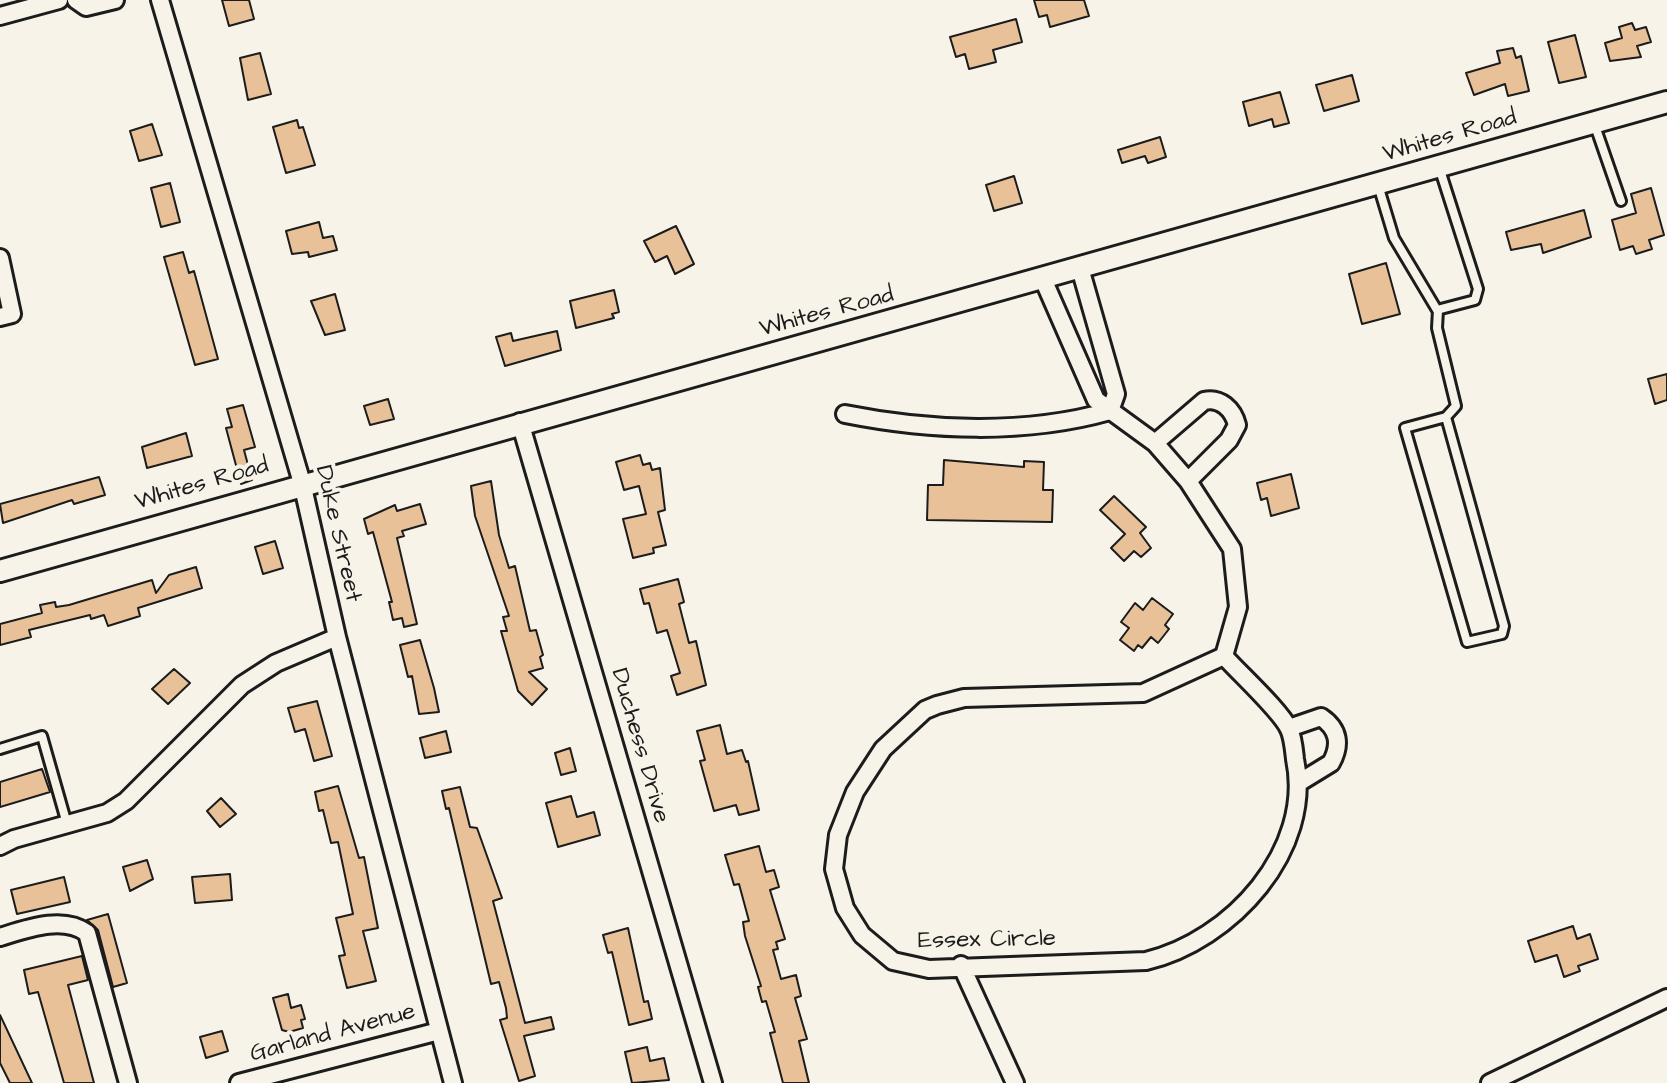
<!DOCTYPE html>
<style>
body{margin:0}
canvas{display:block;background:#f7f3e8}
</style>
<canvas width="1667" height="1083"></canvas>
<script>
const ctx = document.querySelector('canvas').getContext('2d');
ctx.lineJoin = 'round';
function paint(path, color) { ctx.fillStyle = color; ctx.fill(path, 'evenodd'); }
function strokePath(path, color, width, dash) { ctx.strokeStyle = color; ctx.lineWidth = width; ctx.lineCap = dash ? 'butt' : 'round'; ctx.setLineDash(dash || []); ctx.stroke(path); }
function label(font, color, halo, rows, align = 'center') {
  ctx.font = font + ' "Architects Daughter",sans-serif'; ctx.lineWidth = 8; ctx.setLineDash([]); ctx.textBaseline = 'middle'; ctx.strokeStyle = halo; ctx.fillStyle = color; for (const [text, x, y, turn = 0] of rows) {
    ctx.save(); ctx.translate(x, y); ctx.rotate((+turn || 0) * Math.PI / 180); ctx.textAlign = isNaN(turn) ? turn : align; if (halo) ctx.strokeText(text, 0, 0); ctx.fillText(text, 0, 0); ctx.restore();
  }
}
const building = new Path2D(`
 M222 0H249L254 19 229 26Z
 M1034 0H1084L1089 16 1050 27 1047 15 1039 17Z
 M1016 19 1022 42 993 50 996 62 969 69 965 54 956 57 950 37Z
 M1632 23 1635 30 1646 27 1651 42 1637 46 1641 57 1610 61 1605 43 1622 38 1619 27Z
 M1575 35 1586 77 1559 83 1548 42Z
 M1513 48 1516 58 1521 56 1529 91 1508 96 1505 84 1474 95 1466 73 1500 63 1497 51Z
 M260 53 271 94 248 100 240 58Z
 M1352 75 1359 101 1324 111 1316 85Z
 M1280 92 1289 123 1274 127 1272 119 1249 126 1243 102Z
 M297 120 299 128 303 127 315 165 286 173 273 127Z
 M152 124 162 155 139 161 130 131Z
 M1160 137 1166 157 1148 163 1145 156 1122 163 1118 150Z
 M1014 176 1022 203 994 211 986 185Z
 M170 183 180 222 161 227 151 188Z
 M1651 188 1664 235 1649 240 1652 249 1636 254 1633 246 1620 250 1612 220 1636 213 1631 194Z
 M1584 210 1591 237 1543 253 1541 244 1511 250 1506 232Z
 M319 222 323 238 333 236 337 250 309 257 308 252 292 254 286 231Z
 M676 226 694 264 675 274 667 256 655 262 644 241Z
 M183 252 189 273 194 271 218 359 195 365 164 257Z
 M1386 263 1400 314 1362 324 1349 274Z
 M614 290 619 312 612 314 614 318 576 328 570 301Z
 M335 294 345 330 325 335 311 301Z
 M557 331 561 350 505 366 496 337 511 333 513 341Z
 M1667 374V400L1655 404 1648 379Z
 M388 399 394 419 370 425 364 406Z
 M243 405 255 447 244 450 252 480 241 484 226 428 232 427 227 409Z
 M186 433 192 456 147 468 142 447Z
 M640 455 643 465 650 463 652 470 660 468 665 510 658 512 666 545 653 548 654 553 633 558 623 519 646 514 639 486 624 490 616 462Z
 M944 460 1024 467V461L1044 462 1043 490H1053L1052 522 927 520 928 485H943Z
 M1291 474 1299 508 1271 516 1267 498 1261 500 1257 483Z
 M99 477 105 495 74 504 72 500 3 523 0 504Z
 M491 481 499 535 509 568 515 566 530 631 536 630 543 655 540 657 543 668 529 672 547 689 532 705 518 691 501 631H507L503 617 509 616 475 516 471 486Z
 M1114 496 1146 527 1140 533 1151 548 1141 557 1134 551 1124 561 1111 548 1125 534 1100 510Z
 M420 504 426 524 402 531 404 536 397 538 417 624 404 627 402 618 393 620 389 602H392L373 532 368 534 364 519 395 505 397 511Z
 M275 541 283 568 263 574 255 547Z
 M196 567 202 588 138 608 140 616 108 626 104 615 91 619 90 615 29 630 31 637 0 645V624L42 613 40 605 55 602 56 607 69 605 152 580 156 593 169 575Z
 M678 579 684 602 679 604 689 643 696 641 706 685 677 695 671 676 680 673 667 630 657 633 649 603 644 604 640 589Z
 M1152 598 1173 614 1165 625 1169 629 1158 643 1151 637 1142 648 1138 645 1134 651 1120 640 1129 628 1121 622 1135 603 1143 610Z
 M420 640 434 688 439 712 419 714 412 676 408 677 400 645Z
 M174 669 190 683 168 704 152 689Z
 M317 701 332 756 314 761 305 729 295 732 288 708Z
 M720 725 727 754 742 750 746 762 748 761 759 810 739 815 736 805 714 811 700 761 705 760 697 731Z
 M446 731 451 752 425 758 420 738Z
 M570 748 576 771 561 775 555 753Z
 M42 769 50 792 0 807V782Z
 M338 786 359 858 364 857 378 928 363 931 376 981 347 988 339 956 345 955 336 918 353 914 338 842 331 843 323 810 319 811 315 792Z
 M460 787 470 827 477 828 502 898 493 901 525 1023 551 1017 554 1029 524 1036 535 1076 519 1081 500 1020 507 1018 506 1008 499 982 491 984 449 808 446 809 442 791Z
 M571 796 577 817 594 812 600 835 558 847 546 803Z
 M221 798 236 814 220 827 207 811Z
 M759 846 766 872 774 870 779 887 770 890 785 939 776 942 778 949 773 950 781 979 796 975 801 996 795 998 807 1039 799 1041 809 1083H783L770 1033 775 1032 766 1001 762 1002 758 987 761 986 745 936 743 922 749 921 739 884 734 885 725 855Z
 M147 860 153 879 130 891 123 867Z
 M230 874 232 900 195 903 192 877Z
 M64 877 70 902 17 914 11 890Z
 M108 914 127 983 113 987 98 930 87 920Z
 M1573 926 1577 939 1590 934 1598 959 1578 966 1580 971 1564 977 1557 955 1535 962 1528 941Z
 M628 928 644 1002 648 1001 652 1019 629 1025 612 952 608 953 603 935Z
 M82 956 88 980 68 985 94 1083H64L38 992 29 994 24 970Z
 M288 994 291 1008 301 1005 305 1019 301 1020 303 1028 289 1032 282 1030 273 998Z
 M0 1015 32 1083H10L0 1063Z
 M222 1031 228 1051 206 1058 200 1037Z
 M647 1047 650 1061 664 1058 669 1080 632 1083 625 1052Z`);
paint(building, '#e8c199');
strokePath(building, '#1c1c1c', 2);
const service = new Path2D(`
 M1594 123 1621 201
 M1378 185 1394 238 1437 310 1475 300 1478 289 1439 167
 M1438 310 1437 328 1456 406 1446 417 1405 428 1467 642 1502 634 1504 626 1446 417
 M0 749 42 736 67 824`);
const minor = new Path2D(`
 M76 0 86 7 115 0
 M160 0 302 483 337 637 453 1083
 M0 16 59 0
 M0 258 12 314 0 317
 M1080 268 1116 394 1110 411
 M1043 279 1096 400 1155 443 1188 481 1232 549 1238 607 1224 656
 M845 414C930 431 1025 435 1110 411
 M520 422 713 1083
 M1155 443 1204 401C1220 397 1233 409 1237 425L1229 440 1188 481
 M1224 656C1239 673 1281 711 1289 729 1293 737 1294 750 1295 759 1314 850 1231 941 1146 961L929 969 893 961 862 935 845 908 834 869 838 835 855 792 883 749 925 710 937 705 964 698 1143 693Z
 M1289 728 1321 717C1339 729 1341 745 1331 763L1300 782
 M0 846 14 839 107 813 126 801 242 685 276 663 337 637
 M0 937C26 929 63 915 87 933L128 1083
 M961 965 1015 1083
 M239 1083 439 1031
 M1490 1083 1667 998`);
const tertiary = new Path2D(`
 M0 571 1667 102`);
strokePath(service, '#1c1c1c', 14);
strokePath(minor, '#1c1c1c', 22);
strokePath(tertiary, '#1c1c1c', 26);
strokePath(service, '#f7f3e8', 8);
strokePath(minor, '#f7f3e8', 16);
strokePath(tertiary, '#f7f3e8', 20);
label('24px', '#1c1c1c', '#f7f3e8', [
 ["Whites Road",1450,137,-16],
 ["Whites Road",827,313,-15],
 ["Whites Road",202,485,-16],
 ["Duke Street",337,534,77],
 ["Duchess Drive",639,746,74],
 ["Essex Circle",987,941,-1],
 ["Garland Avenue",333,1034,-15]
]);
</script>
